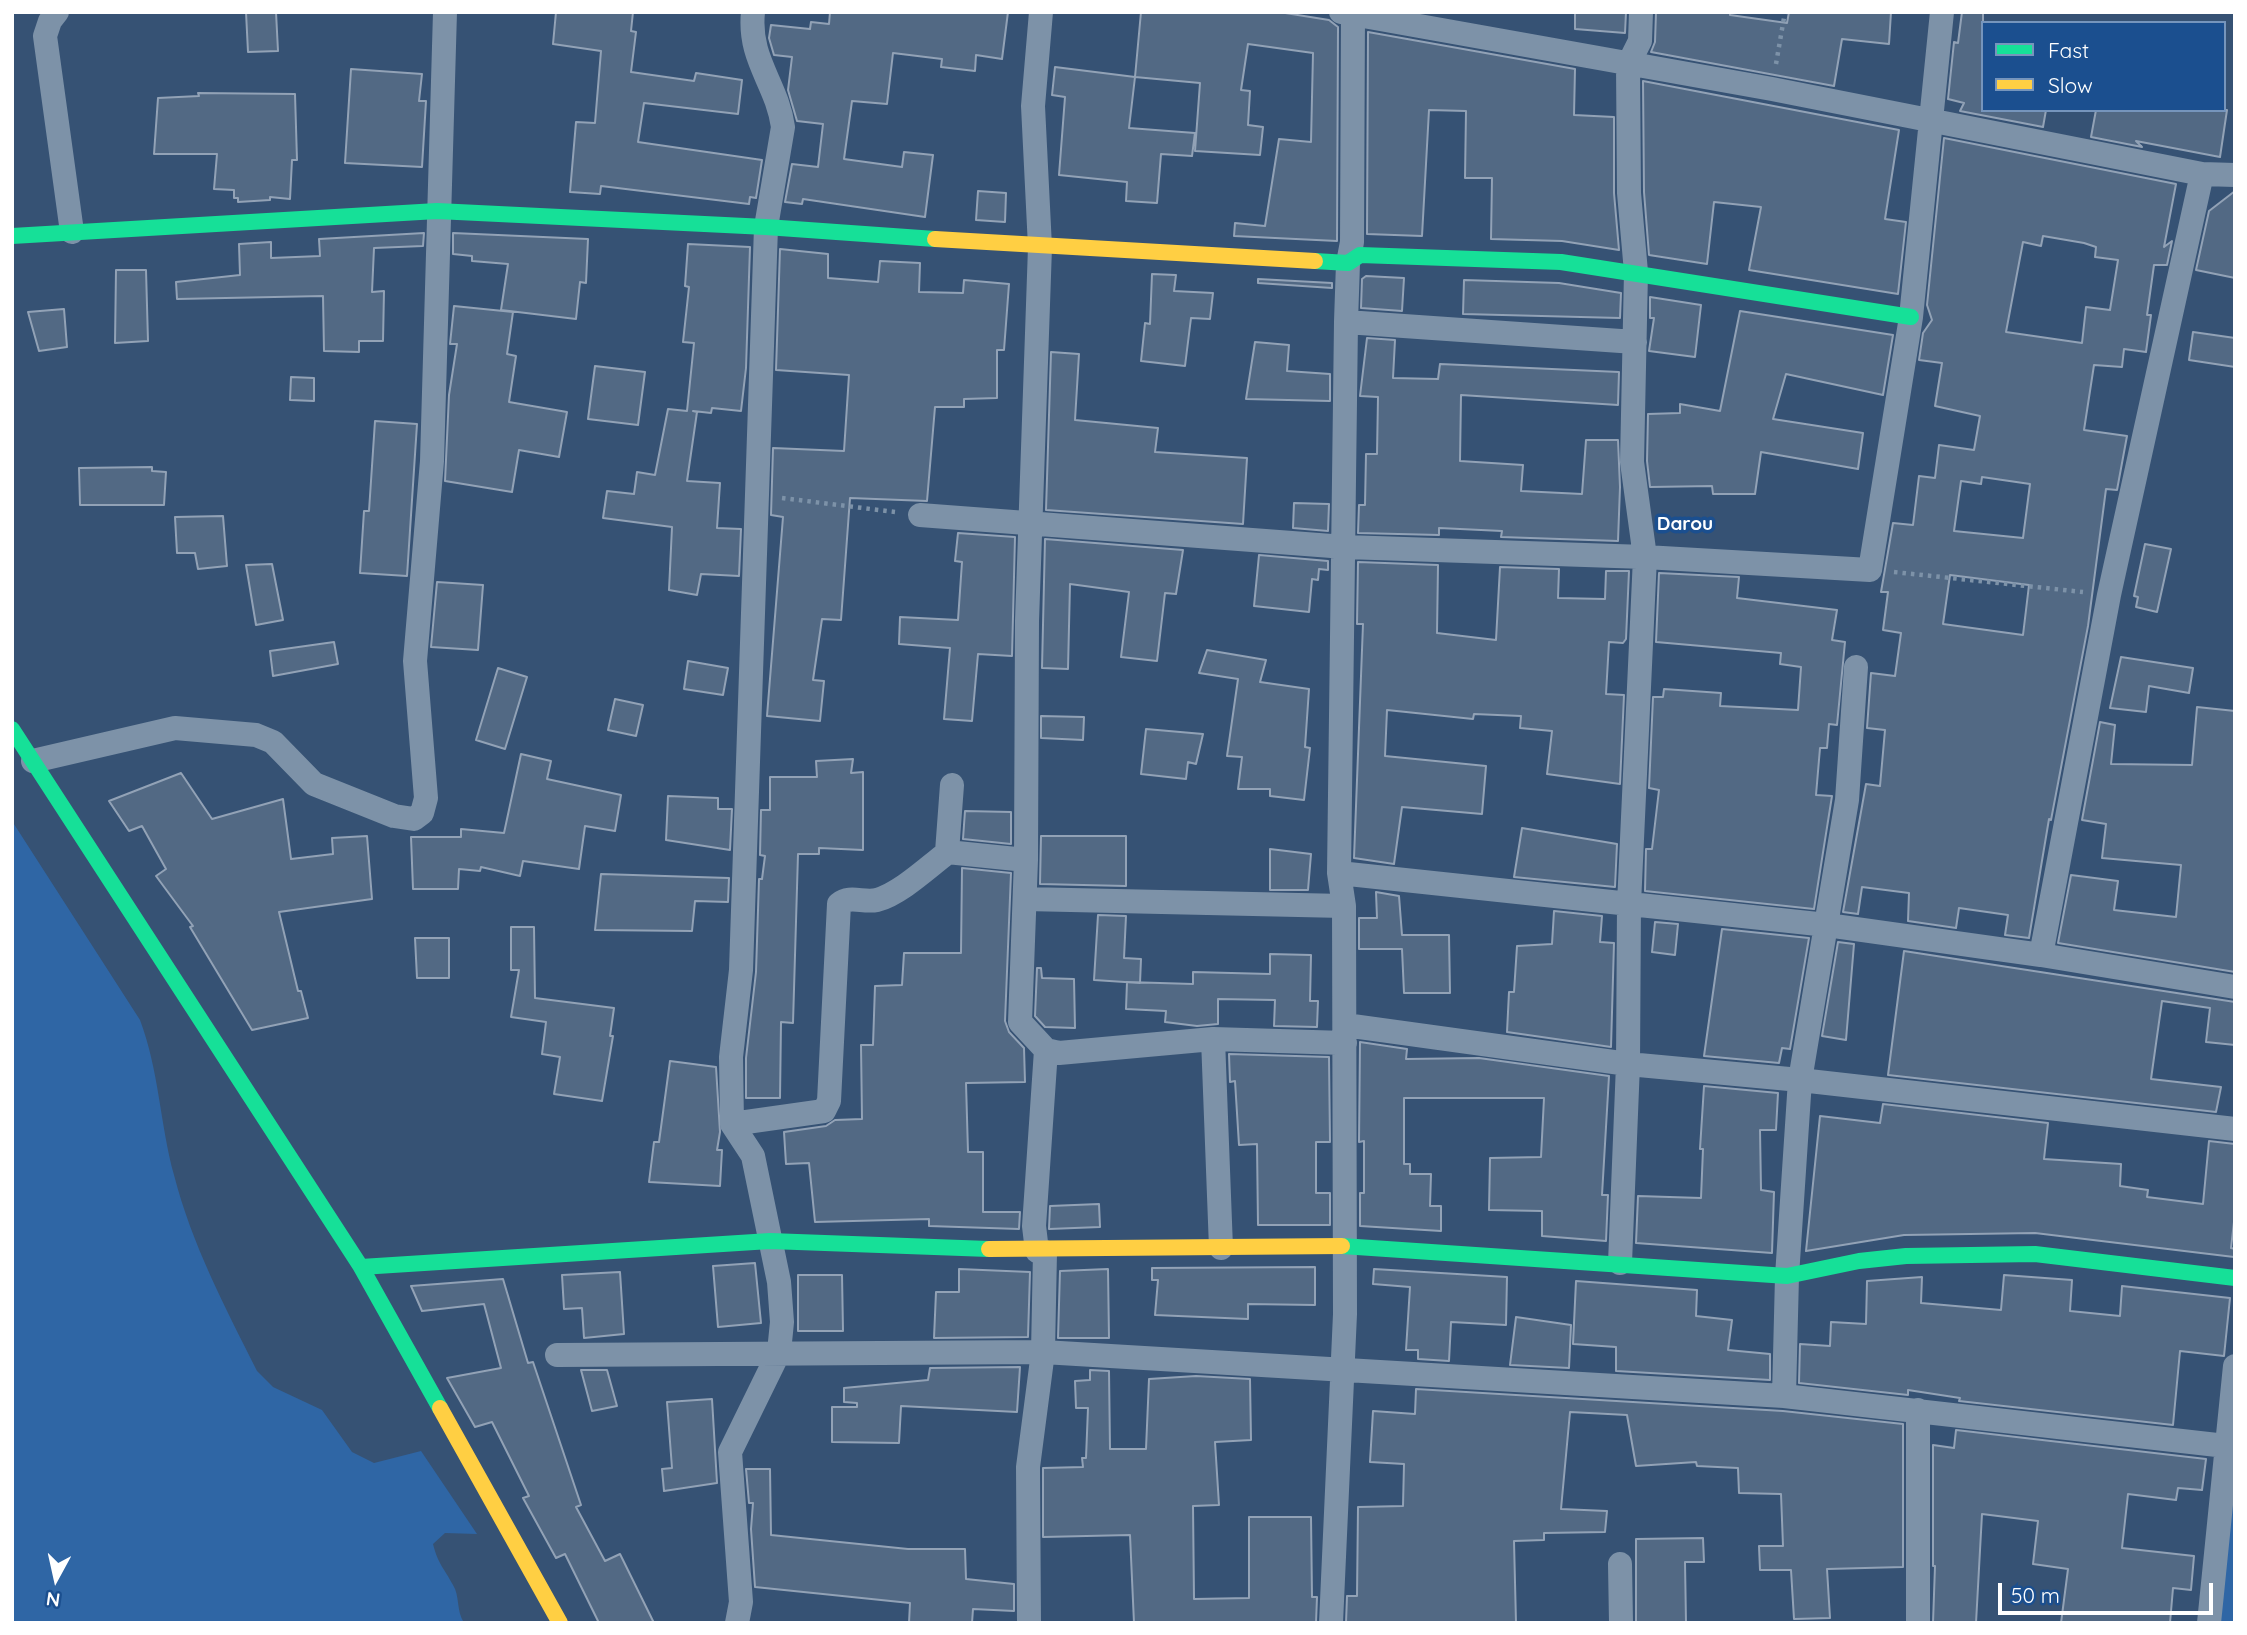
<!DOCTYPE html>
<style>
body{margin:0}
#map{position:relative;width:2247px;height:1635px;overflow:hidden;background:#365274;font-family:Quicksand,sans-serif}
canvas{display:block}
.frame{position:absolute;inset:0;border:14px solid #fff;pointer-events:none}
.legend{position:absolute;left:1981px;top:21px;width:245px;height:91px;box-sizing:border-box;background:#1b4f8f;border:2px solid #7695bc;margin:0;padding:9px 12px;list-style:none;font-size:21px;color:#fff}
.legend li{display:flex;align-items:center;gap:14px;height:35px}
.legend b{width:35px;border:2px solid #7695bc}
.north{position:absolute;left:21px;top:1544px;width:70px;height:70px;-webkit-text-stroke:5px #1b4f8f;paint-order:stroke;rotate:188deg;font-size:19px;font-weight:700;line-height:28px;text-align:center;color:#fff}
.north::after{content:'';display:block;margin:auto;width:24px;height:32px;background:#fff;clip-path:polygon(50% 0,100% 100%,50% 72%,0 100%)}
.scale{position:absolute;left:1998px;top:1583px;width:215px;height:32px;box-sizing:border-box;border:4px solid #fff;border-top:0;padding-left:9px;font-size:21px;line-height:24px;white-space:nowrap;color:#fff;-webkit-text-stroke:5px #1b4f8f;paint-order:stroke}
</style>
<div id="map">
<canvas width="2247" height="1635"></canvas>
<div class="frame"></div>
<ul class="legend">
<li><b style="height:9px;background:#16e098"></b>Fast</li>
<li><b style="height:9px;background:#ffcf43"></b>Slow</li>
</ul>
<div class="north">N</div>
<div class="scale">50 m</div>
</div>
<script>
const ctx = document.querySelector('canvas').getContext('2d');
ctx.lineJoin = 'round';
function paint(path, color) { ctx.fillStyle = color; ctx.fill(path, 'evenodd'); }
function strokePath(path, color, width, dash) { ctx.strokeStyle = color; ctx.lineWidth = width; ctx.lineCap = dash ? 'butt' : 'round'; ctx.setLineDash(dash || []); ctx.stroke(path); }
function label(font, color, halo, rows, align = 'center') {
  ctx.font = font + ' Quicksand,sans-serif'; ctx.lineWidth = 7; ctx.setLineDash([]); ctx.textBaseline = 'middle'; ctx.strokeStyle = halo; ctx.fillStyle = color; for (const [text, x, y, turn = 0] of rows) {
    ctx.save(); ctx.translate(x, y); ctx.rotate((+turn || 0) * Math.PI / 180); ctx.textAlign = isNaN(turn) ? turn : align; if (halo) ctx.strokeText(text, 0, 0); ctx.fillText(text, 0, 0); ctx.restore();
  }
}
paint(new Path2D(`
 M12 821 140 1020C159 1070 160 1124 174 1175 192 1245 225 1307 257 1371L273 1387 322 1410 352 1452 374 1463 421 1451 477 1534 445 1533 433 1544C438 1564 444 1568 453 1585 460 1596 456 1610 464 1623H12Z
 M2235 1421V1623H2219Z`), '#2f66a5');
const building = new Path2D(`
 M246 12H276L278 51 248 52Z
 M556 12H633L631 31 636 32 631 72 694 81 696 73 742 80 738 114 644 103 638 142 762 160 756 198 750 197 749 204 601 186 600 194 570 192 576 122 595 123 601 51 553 44Z
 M830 12H1008L1002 59 976 55 975 71 941 67 942 59 893 53 887 104 852 101 844 159 902 167 904 152 933 155 925 217 803 199 802 204 785 202 792 164 818 167 823 124 797 121 788 90 792 57 774 55 769 38 771 25 810 29 811 22 829 24Z
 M1141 12H1279L1329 20 1338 27 1337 241 1234 236 1235 223 1265 226 1279 139 1311 142 1313 53 1248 44 1241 90 1250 91 1248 125 1263 127 1260 155 1195 151 1200 83 1135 77Z
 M1575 12H1626L1625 33 1575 29Z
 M1656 12H1730V15L1787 23 1789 12H1891L1889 44 1842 39 1834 86 1651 52 1655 42Z
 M1962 12H1983V110H2046L2043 127 1960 111 1964 103 1948 99 1954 42 1958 43Z
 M1368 32 1575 69 1574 115 1614 117V193L1619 250 1562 241 1491 239 1492 178H1465L1466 111 1429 110 1422 236 1367 234Z
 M1055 67 1135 77 1129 128 1195 133 1192 156 1161 154 1157 203 1126 201 1127 182 1059 175 1065 97 1052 95Z
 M351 69 422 74 419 101H426L422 167 345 163Z
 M1643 81 1899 130 1885 219 1906 222 1898 294 1749 270 1761 207 1714 202 1707 264 1649 255 1644 192Z
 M198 93 295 94 297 160H292L290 199 270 197V200L238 202V198H234V190L214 189 217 154H154L158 98 199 96Z
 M2096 110H2227L2220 157 2136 141 2142 147 2091 137Z
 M1944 138 2176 184 2164 247 2172 241 2167 265H2154L2147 315H2151L2146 352 2124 349 2122 367 2094 365 2084 430 2127 436 2117 490 2106 489 2088 626 2051 820 2049 819 2029 938 2005 935 2008 915 1959 908 1956 928 1908 921 1909 893 1862 887 1858 914 1843 912 1866 784 1880 786 1885 730 1867 728 1871 673 1895 676 1901 633 1883 630 1888 592H1881L1893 523 1913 525 1919 476 1935 478 1939 445 1974 450 1980 416 1935 406 1942 363 1919 360 1923 333 1932 320 1927 305ZM2043 236 2084 243 2096 247 2095 257 2118 260 2110 310 2086 307 2082 343 2006 332 2023 242 2041 246ZM1982 477 2030 484 2023 538 1954 531 1961 481 1981 484ZM1950 575 2029 585 2023 635 1943 624Z
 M978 191 1006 193 1005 222 976 220Z
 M2235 191V278L2196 270 2209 211Z
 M424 233 423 246 374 248 372 292 384 291 383 341H359V352L324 351 323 296 177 299 176 282 240 275 239 244 271 242V258L320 256 319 239Z
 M453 233 588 239 586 283 580 282 576 319 501 310 508 264 472 261V256L453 254Z
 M688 244 750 247 746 368 741 411 712 408 711 413 693 411 697 412 687 481 720 483 717 528 741 529 739 576 701 574 697 595 669 590 672 527 603 518 607 491 634 494 637 472 655 475 668 409 687 411 694 343 683 342 689 287 685 286Z
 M780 249 828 254V278L878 282 880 261 920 263 919 292 963 293 964 280 1009 284 1004 350H997V398L964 399V407H935L927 501 850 498 841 620 822 619 813 680 824 681 820 721 767 716 783 517 771 515 773 448 844 451 849 375 776 370Z
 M116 270H146L148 341 115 343Z
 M1152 274 1176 275 1174 291 1213 293 1210 319 1191 318 1185 366 1141 361 1145 323 1150 324Z
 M1366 276 1404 278 1402 311 1361 308 1362 279Z
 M1258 279 1332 283V288L1258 283Z
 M1464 280 1559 283 1621 293 1620 318 1463 314Z
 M1650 297 1701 305 1695 357 1649 351 1654 318H1650Z
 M454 306 513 312 507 354 516 356 509 402 567 412 559 457 519 450 512 492 445 481 449 395 457 344H450Z
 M64 309 67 347 39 351 28 312Z
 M1740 311 1893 335 1883 395 1786 374 1773 419 1863 433 1858 469 1761 452 1755 494H1713L1712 486 1650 487 1647 461 1648 414 1680 413V404L1720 411Z
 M2193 332 2235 338V367L2189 360Z
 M1367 338 1395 340 1393 378 1438 379 1440 364 1619 372 1618 405 1461 395 1460 461 1523 465 1521 491 1582 494 1586 440H1618L1620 487 1618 541 1501 537 1502 531 1439 528V535L1358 533 1359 505H1365L1366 454H1377L1378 397 1360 396Z
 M1255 342 1289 345 1287 371 1330 374V401L1246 399Z
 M1051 352 1079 354 1075 420 1158 428 1155 452 1247 458 1243 524 1046 510Z
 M595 366 645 372 638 425 588 419Z
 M291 377 314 378V401L290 400Z
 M375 421 417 424 407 576 360 573 364 511H369Z
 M152 467V471L166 472 164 505H80L79 468Z
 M1294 503 1329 504 1328 531 1293 528Z
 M223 516 227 566 198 569 195 553H177L175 517Z
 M958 533 1015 537 1012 656 978 654 972 721 944 719 950 648 899 644 900 617 958 620 962 562 955 561Z
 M1045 539 1183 550 1176 594 1165 593 1157 661 1121 657 1129 592 1070 584 1068 669 1042 668Z
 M2145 544 2171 549 2157 612 2136 607 2138 597 2134 596Z
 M1259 555 1328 561V570L1319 569 1318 580 1312 579 1309 612 1254 606Z
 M1358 562 1438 565 1437 633 1496 640 1500 567 1559 569 1558 598 1605 599 1606 571H1629L1626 639 1623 643 1609 642 1606 694 1624 695 1620 784 1547 774 1552 731 1520 728 1521 716 1474 714 1473 719 1387 710 1385 756 1486 766 1482 814 1402 807 1394 864 1354 858 1363 624H1357Z
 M272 564 283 620 256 625 246 565Z
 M1659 573 1739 577 1737 598 1837 610 1832 640 1845 642 1837 725 1829 724 1827 748H1820L1816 795 1832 796 1814 909 1645 891 1646 849H1652L1659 790 1649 788 1653 697H1663L1664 689 1721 693 1720 706 1798 710 1801 667 1780 664 1781 653 1656 642Z
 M437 582 483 585 478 650 431 647Z
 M334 642 338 664 273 676 270 651Z
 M1207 650 1266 660 1260 682 1309 689 1305 747 1310 748 1304 800 1270 796V789H1238L1242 757 1227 756 1238 679 1199 673Z
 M2121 657 2193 668 2189 693 2149 686 2146 712 2110 708Z
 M688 661 728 668 723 695 684 689Z
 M498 668 527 677 505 749 476 740Z
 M615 699 643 705 636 736 608 730Z
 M2197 707 2235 711V972L2058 943 2071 875 2118 881 2114 910 2176 917 2181 865 2102 858 2106 824 2082 820 2100 722 2115 725 2111 764 2192 765Z
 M1041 716 1084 717 1083 740 1041 738Z
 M1146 729 1203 734 1196 764 1188 762 1186 779 1141 774Z
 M521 754 551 761 547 779 621 795 615 831 585 826 579 869 523 861 520 876 481 867 480 871 459 869 458 889H413L411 837H461V829L504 833Z
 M853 759 851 773 863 772V850L819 848V854H798L793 1023 781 1022 780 1098H746V1058L756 972 759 879H762L765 856 760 855 761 810H770V777H817L816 761Z
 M181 773 212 819 283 799 291 859 333 854 332 838 367 836 372 899 279 912 298 991H301L308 1018 252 1030 190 927 193 926 156 876 166 869 142 826 129 831 109 801Z
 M668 796 718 798V809H732L730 850 666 840Z
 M965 811 1011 812V844L963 839Z
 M1522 828 1617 844 1615 887 1514 877Z
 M1041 836H1126V886L1040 884Z
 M1270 849 1311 854 1308 890H1270Z
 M962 868 1011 873 1005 1021 1009 1032 1024 1048 1025 1082 966 1083 968 1152H983V1212H1020L1019 1229 929 1226V1219L815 1222 809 1163 786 1164 784 1132 826 1126 835 1120 862 1119 861 1045H873L875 986 902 985 904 953H961Z
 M601 874 729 878 728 902 695 901 692 931 595 930Z
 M1376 892 1399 896 1402 935H1449L1450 993H1404L1402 949H1359V918H1377Z
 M1554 911 1602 916 1600 942 1614 943 1611 1047 1507 1032 1509 992H1514L1517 946 1552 944Z
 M1098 915 1126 916 1124 958 1141 959 1140 983 1094 980Z
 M1655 922 1678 924 1675 955 1652 952Z
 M511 927H534L535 998 614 1008 610 1036H613L602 1101 554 1094 560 1057 542 1054 546 1022 511 1017 519 970H511Z
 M1722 929 1809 938 1790 1049 1782 1048 1779 1063 1704 1056Z
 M415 938H449V978H417Z
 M1838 942 1854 944 1846 1040 1822 1036Z
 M1904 951 2235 1002V1045L2206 1042 2210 1008 2162 1001 2151 1079 2221 1087 2216 1112 1888 1075Z
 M1270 954 1311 955 1310 1001H1318L1317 1027 1274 1026 1275 1000 1218 999V1024L1197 1026 1165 1022 1166 1011 1126 1009 1127 982 1193 984V972L1270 974Z
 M1037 968H1041L1042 978 1074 979 1075 1028 1045 1027 1035 1016Z
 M1360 1042 1407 1049 1406 1059 1479 1058 1609 1076 1602 1195H1608L1606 1241 1542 1236V1211L1489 1210 1490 1158 1541 1157 1544 1098H1404V1164H1410V1174H1431L1430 1206H1441V1231L1360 1226V1193H1364V1141L1359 1142Z
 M1229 1054 1329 1057 1330 1142H1316V1193H1330V1225H1258L1257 1144 1239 1145 1235 1081 1230 1082Z
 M670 1061 716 1067 720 1132 717 1150H722L720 1186 649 1182 654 1142H659Z
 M1704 1086 1778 1093 1776 1130H1760L1761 1190 1774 1192 1772 1253 1636 1243 1638 1196 1701 1198 1703 1149H1700Z
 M1883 1104 2048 1123 2044 1159 2121 1164 2120 1186 2148 1190 2147 1197 2203 1204 2209 1141 2235 1144V1213L2231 1248 2235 1249 2234 1257 2035 1233 1904 1235 1806 1251 1820 1116 1880 1123Z
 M1099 1204 1100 1227 1049 1229 1050 1206Z
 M755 1263 761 1323 718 1327 713 1266Z
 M1315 1267V1305L1248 1304V1319L1155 1315 1158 1280H1152V1268Z
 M959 1269 1030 1272 1028 1337 934 1338 936 1292H959Z
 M1108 1269 1109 1338H1058L1060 1271Z
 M1374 1269 1507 1277 1506 1325 1451 1322 1449 1361 1418 1359V1350H1406L1410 1287 1373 1284Z
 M620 1272 624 1334 584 1338 582 1308 564 1309 562 1275Z
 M798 1275H842L843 1331H798Z
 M2004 1275 2072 1280 2070 1311 2120 1316 2122 1286 2230 1298 2224 1356 2180 1351 2173 1425 1959 1401 1960 1398 1908 1390V1395L1799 1383 1800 1344 1830 1346 1831 1322 1866 1324 1867 1281 1922 1277 1921 1303 2001 1310Z
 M503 1279 528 1363 533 1362 581 1505 576 1507 605 1561 620 1554 654 1623H599L565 1554 556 1558 523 1498 529 1496 492 1422 475 1427 447 1378 501 1368 484 1304 422 1311 411 1286Z
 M1576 1281 1697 1290 1696 1316 1732 1320 1728 1350 1770 1354V1380L1616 1371V1347L1573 1344Z
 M1516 1317 1571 1325 1569 1368 1510 1365Z
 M1020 1367 1017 1412 901 1406 899 1443 832 1442V1407H857V1403L844 1402V1388L928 1380 930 1368Z
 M581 1370H607L617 1406 592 1411Z
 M1090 1370 1109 1371 1110 1449H1146L1149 1379 1196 1376 1250 1379 1251 1440 1215 1442 1219 1505 1193 1506 1194 1599 1249 1598V1517H1311L1312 1597H1317L1316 1623H1134L1130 1535 1043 1537V1468L1083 1467 1082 1458H1086L1088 1408H1076L1075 1381 1090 1380Z
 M1416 1389 1783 1411 1903 1424V1567L1827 1569 1830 1618 1794 1619 1791 1570H1760L1759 1546H1783L1781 1494 1739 1493 1738 1468 1697 1466 1696 1462 1636 1466 1627 1415 1570 1412 1561 1509 1607 1511 1605 1532 1544 1533V1540L1514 1541 1516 1623H1346L1347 1596H1357L1358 1507 1403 1506 1404 1464 1370 1462 1373 1411 1415 1414Z
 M712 1399 717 1483 664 1491 662 1469 672 1468 667 1402Z
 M1956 1430 2206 1459 2202 1490 2178 1488 2176 1500 2128 1494 2122 1548 2194 1556 2191 1590 2173 1588 2170 1623H2061L2068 1569 2033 1564 2038 1521 1982 1514 1976 1623H1933L1935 1566H1933V1445L1954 1448Z
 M746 1469H770L771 1535 908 1549H965L966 1579 1014 1584V1611L973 1609 972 1623H909L910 1603 755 1587 751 1529 753 1503H749Z
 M1703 1538 1704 1562H1685L1686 1623H1636V1539Z`);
paint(building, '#526984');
strokePath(building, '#92a2b6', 2);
strokePath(new Path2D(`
 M1776 64 1785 12
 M782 498 895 512
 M1894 572 2083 592`), '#7d92a8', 4.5, [3.5, 5]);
strokePath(new Path2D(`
 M57 12 50 21 45 36 72 232
 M1341 12 1772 89 2202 174 2235 175
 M1346 322 1635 342
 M920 515 1345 547 1645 557 1870 570 1911 317 1942 12
 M33 761 175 728 256 735 273 742 314 784 394 816 414 819 422 813 426 798 415 661 432 461 445 12
 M947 852 1026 860 1020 1022 1046 1050 1059 1053 1213 1039 1345 1043
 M1026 860 1027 621 1040 247 1033 106 1041 12
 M1339 873 1827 925 2041 955 2235 987
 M1025 899 1344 906
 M2041 955 2109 595 2202 174
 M1345 1025 1628 1064 1800 1080 2235 1129
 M1213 1039 1221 1248
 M732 1124 824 1111 829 1101 839 904C850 895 863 903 877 900 899 894 925 870 943 856L947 852 952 785
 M1620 1263 1628 1064 1629 904 1645 557 1632 462 1636 272 1629 193 1628 65 1640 41 1641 12
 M557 1355 1043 1352 1784 1396 2226 1446
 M1784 1396 1787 1276 1800 1080 1847 800 1856 667
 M1918 1410V1623
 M1620 1564 1621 1623
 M737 1623 741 1602 730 1452 779 1352 782 1322 779 1282 753 1156 732 1124 731 1057 741 970 766 227 783 127C777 83 748 60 753 12
 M1029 1623 1028 1467 1043 1352 1045 1252 1037 1251 1034 1226 1046 1050
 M1331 1623 1345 1314 1344 906 1339 873 1346 322 1348 263 1352 242 1353 12
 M2209 1623 2235 1366`), '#7d92a8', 24);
strokePath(new Path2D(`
 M12 236 437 211 766 227 935 239
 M1315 261 1348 263 1360 255 1561 262 1911 317
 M12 729 361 1267 440 1408
 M1342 1246 1787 1276 1859 1261 1906 1256 2035 1254 2235 1278
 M361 1267 770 1241 989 1249`), '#16e098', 16);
strokePath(new Path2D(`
 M935 239 1315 261
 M989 1249 1342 1246
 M440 1408 560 1623`), '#ffcf43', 16);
label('bold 19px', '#fff', '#1b4f8f', [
 ["Darou",1685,524]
]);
</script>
